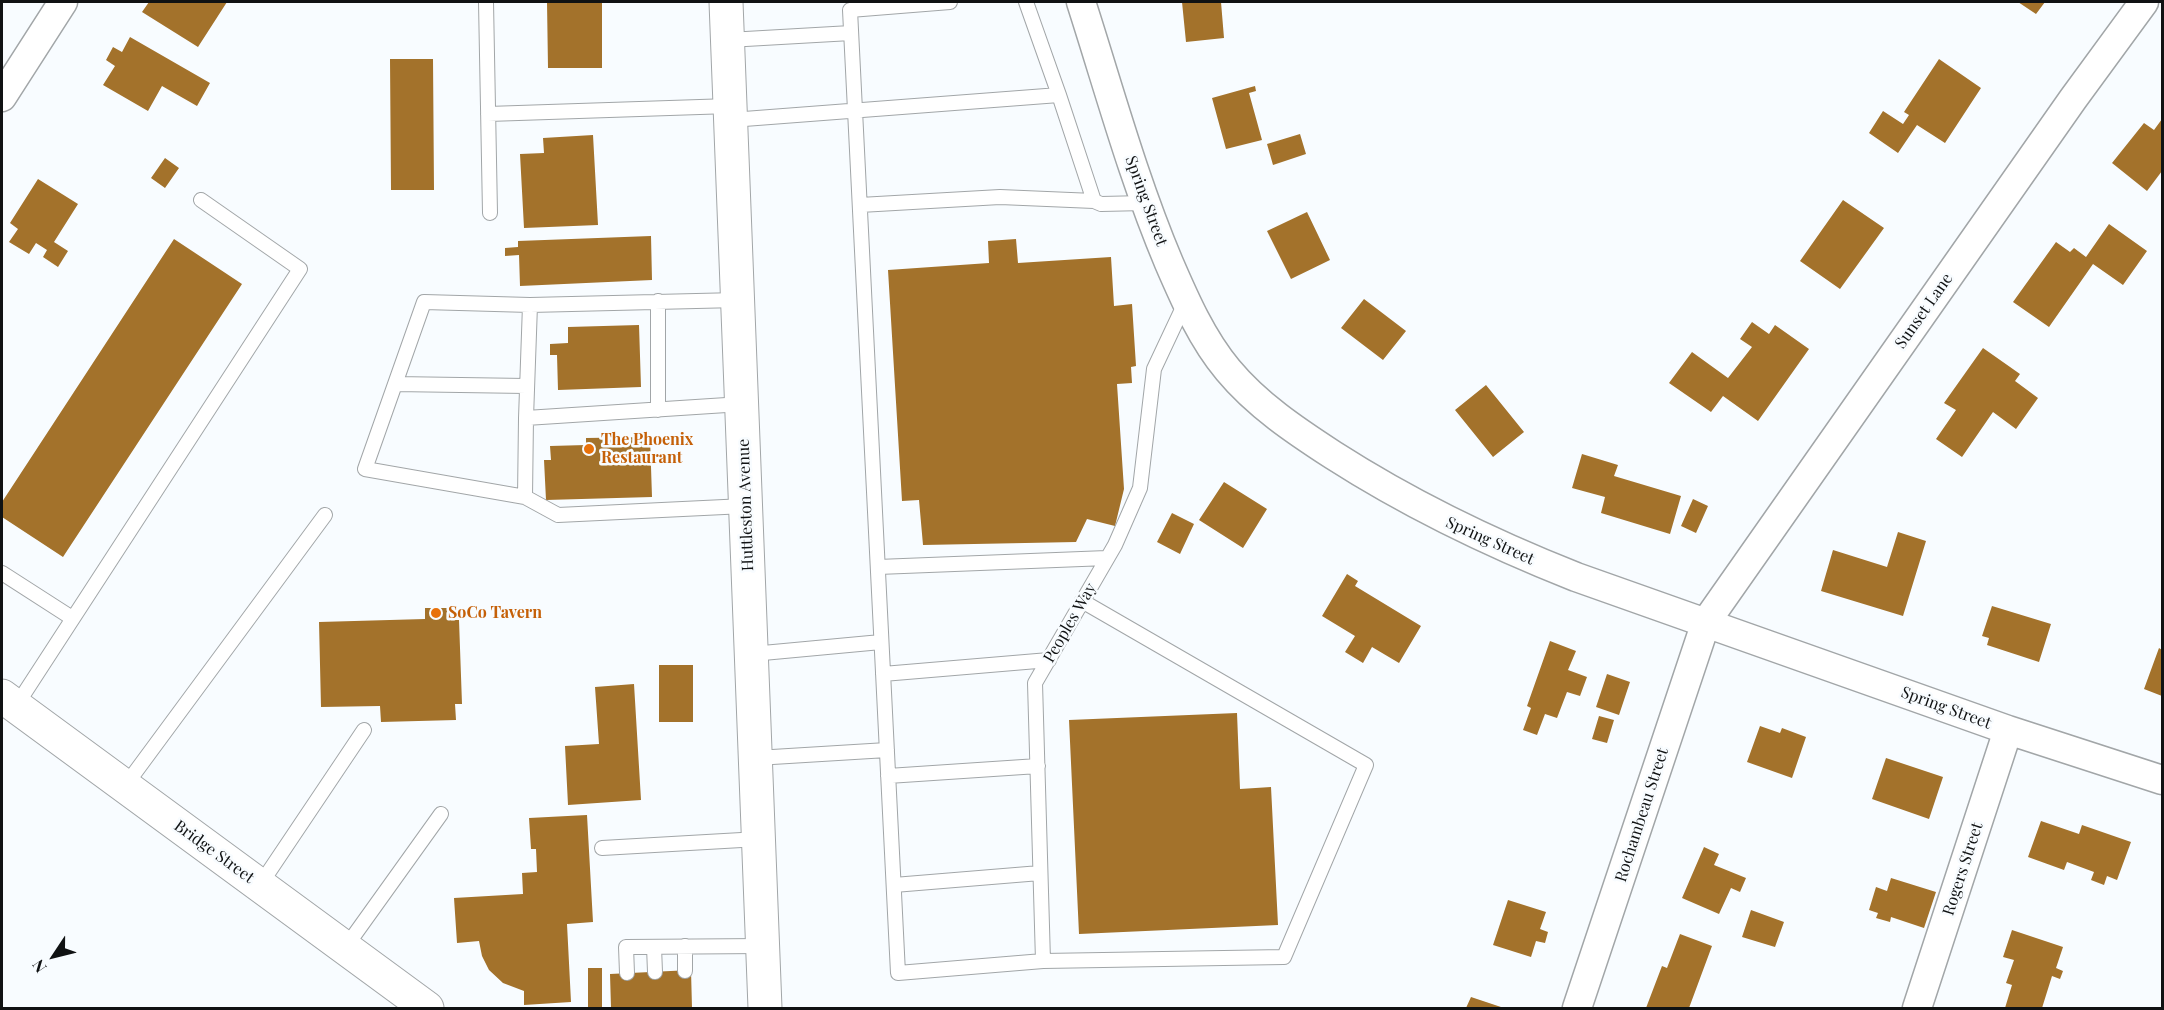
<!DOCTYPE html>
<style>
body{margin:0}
#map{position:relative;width:2164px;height:1010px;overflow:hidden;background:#f8fcff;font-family:"Playfair Display",serif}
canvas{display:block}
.frame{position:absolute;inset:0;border:3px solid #101213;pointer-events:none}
.north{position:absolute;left:24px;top:926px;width:60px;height:60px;-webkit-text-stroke:4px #f8fcff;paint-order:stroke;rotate:235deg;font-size:16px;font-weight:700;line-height:24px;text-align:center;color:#101213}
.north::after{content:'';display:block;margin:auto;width:21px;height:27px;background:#101213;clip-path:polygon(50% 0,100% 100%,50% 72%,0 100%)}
</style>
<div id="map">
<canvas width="2164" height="1010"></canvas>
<div class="frame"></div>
<div class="north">N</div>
</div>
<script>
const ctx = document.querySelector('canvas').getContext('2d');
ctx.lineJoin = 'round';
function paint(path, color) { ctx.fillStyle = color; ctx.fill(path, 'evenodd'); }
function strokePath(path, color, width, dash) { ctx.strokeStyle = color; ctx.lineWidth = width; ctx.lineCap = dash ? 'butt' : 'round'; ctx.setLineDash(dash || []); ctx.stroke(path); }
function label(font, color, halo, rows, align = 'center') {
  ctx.font = font + ' "Playfair Display",serif'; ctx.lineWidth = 5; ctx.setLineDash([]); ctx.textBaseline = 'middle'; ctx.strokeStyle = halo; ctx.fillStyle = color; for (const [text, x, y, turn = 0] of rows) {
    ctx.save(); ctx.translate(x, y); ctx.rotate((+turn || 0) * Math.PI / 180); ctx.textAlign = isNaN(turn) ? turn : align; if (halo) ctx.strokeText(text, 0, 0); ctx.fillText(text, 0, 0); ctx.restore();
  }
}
paint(new Path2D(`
 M149 2H227L198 47 142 12Z
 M547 2H602V68H548Z
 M1182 2H1221L1224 38 1186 42Z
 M2018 2H2045L2036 14Z
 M130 37 210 83 197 106 162 86 148 111 103 85 115 66 106 60 113 47 122 52Z
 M390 59H433L434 190H391Z
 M1939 59 1981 88 1945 143 1917 125 1898 153 1869 133 1883 111 1903 124 1909 115 1904 112Z
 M1255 86 1256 91 1249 93 1262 140 1226 149 1212 98Z
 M2162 119V171L2147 191 2112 163 2144 123 2154 130Z
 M1300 134 1306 154 1273 165 1267 144Z
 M593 135 598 225 524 228 520 154 544 153 543 138Z
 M165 158 179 168 165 188 151 178Z
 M38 179 78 204 54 242 68 251 58 267 43 257 47 250 36 243 29 254 9 242 18 229 10 223Z
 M1843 200 1884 228 1840 289 1800 261Z
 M1307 212 1330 260 1291 279 1267 231Z
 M2109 224 2147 251 2123 285 2093 264 2049 327 2013 302 2056 242 2070 252 2074 248 2086 257Z
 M651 236 652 280 520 286 519 255 505 256V248L518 247V241Z
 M174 239 242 284 63 557 2 517V502Z
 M1016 239 1018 263 1111 257 1114 306 1132 304 1136 366 1131 367 1132 383 1117 384 1124 489 1115 526 1087 519 1076 542 923 545 919 500 902 501 888 270 989 263 988 241Z
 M1364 299 1406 331 1383 360 1341 328Z
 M1752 322 1769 334 1775 325 1809 349 1758 421 1723 396 1711 412 1669 383 1692 352 1728 378 1752 347 1740 339Z
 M639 325 641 387 558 390 557 355H550V344L568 343V327Z
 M1983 348 2020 374 2015 381 2038 398 2016 429 1993 412 1962 457 1936 439 1956 410 1944 403Z
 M1486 385 1524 432 1493 457 1455 410Z
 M650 437 652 497 546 500 544 460H551L550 446 586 445V438Z
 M1582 454 1618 465 1614 476 1681 496 1670 534 1601 513 1605 497 1572 488Z
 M1224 482 1267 509 1243 548 1199 520Z
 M1693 499 1708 506 1696 533 1681 526Z
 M1172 513 1194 524 1180 554 1157 542Z
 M1898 532 1926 541 1903 616 1821 591 1833 550 1887 567Z
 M1347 574 1358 581 1355 586 1421 626 1399 663 1372 647 1363 663 1345 652 1355 636 1322 616Z
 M1992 606 2051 624 2039 662 1987 645 1989 638 1982 636Z
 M425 608H447L448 620H459L462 704H455L456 720 381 722 380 706 321 707 319 622 425 619Z
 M1550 641 1576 651 1568 670 1587 677 1580 696 1567 692 1557 718 1545 714 1537 735 1523 730 1531 708 1527 706Z
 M2159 648 2162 650V696L2144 689Z
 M659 665H693V722H659Z
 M1607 674 1630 682 1619 715 1596 707Z
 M634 684 641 800 568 805 565 746 599 744 595 687Z
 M1237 713 1240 789 1271 787 1278 925 1079 934 1069 720Z
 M1599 716 1614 720 1607 743 1592 739Z
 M1760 726 1780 733 1782 728 1806 737 1792 778 1747 762Z
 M1886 758 1943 777 1929 819 1872 799Z
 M587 815 593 922 567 924 571 1002 524 1005V991L503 983 489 970 482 956 479 941 457 943 454 898 523 894 522 873 537 872 536 849H531L529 818Z
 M2041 821 2079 834 2082 825 2131 842 2117 880 2107 876 2104 885 2091 880 2094 872 2067 862 2064 870 2028 857Z
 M1704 847 1719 854 1714 865 1746 878 1740 892 1731 888 1719 914 1682 898Z
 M1891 878 1936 892 1924 928 1891 917 1890 922 1876 918 1878 913 1869 910 1876 887 1887 891Z
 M1508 900 1546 912 1540 929 1548 932 1545 943 1536 941 1531 957 1493 945Z
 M1751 910 1784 922 1775 947 1742 937Z
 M2012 930 2063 947 2056 968 2063 971 2060 979 2052 976 2042 1008H2005L2012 985 2006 983 2014 960 2003 957Z
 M1680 934 1712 946 1689 1008H1646L1662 966 1667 968Z
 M588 968H602V1008H588Z
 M691 970 692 1008H611L610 974Z
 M1471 997 1504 1008H1466Z`), '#a3722b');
const service = new Path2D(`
 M486 2 490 213
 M950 2 850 10 898 973 1043 961 1284 957 1366 765 1082 601
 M1026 2 1059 95 1094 201
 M728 40 851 33
 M488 114 730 106
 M731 120 1059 95
 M860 205 1000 197 1094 201 1101 204 1145 203
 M738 300 530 305 424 302 365 469 525 497 526 418 742 404
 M395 384 526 386
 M658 410V301
 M526 418 530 305
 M525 497 558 515 745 506
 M878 567 1107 558
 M2 573 72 618
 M752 654 881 642
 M883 674 1049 660
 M16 706 300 269 201 200
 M756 758 887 750
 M888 776 1038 766
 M125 786 325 515
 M602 848 759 839
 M260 885 364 730
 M894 885 1040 873
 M685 946V971
 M654 947 655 972
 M345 948 441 814
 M1043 961 1035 683 1115 545 1140 488 1154 369 1185 303
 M627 973 626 947 763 946`);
const minor = new Path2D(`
 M1081 2C1109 89 1133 178 1169 263 1185 300 1202 339 1228 370 1257 405 1296 431 1333 455 1411 505 1490 543 1576 577L2008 730 2162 780
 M2 97 63 2
 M1577 1008 1706 622 2073 99 2144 2
 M1917 1008 2008 730`);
const tertiary = new Path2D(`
 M2 696 427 1008`);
const trunk = new Path2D(`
 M726 2 765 1008`);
strokePath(service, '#a2a6a8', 16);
strokePath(minor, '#a2a6a8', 31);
strokePath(tertiary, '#a2a6a8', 35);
strokePath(trunk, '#a2a6a8', 35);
strokePath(service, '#fff', 14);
strokePath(minor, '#fff', 28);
strokePath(tertiary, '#fff', 33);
strokePath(trunk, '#fff', 33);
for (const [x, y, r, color] of [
 [589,449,6,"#e8710a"],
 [436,613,6,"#e8710a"]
]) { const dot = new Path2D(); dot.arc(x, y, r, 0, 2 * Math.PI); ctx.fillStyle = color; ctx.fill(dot); strokePath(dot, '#f8fcff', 2); }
label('16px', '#101213', '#f8fcff', [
 ["Spring Street",1146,201,70],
 ["Sunset Lane",1924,311,-55],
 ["Huttleston Avenue",746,505,-92],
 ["Spring Street",1490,541,24],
 ["Peoples Way",1070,623,-60],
 ["Spring Street",1946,708,20],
 ["Rochambeau Street",1642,815,-72],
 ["Bridge Street",214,852,36],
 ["Rogers Street",1963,869,-72]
]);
label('bold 16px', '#c56008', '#f8fcff', [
 ["The Phoenix",601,440],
 ["Restaurant",601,458],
 ["SoCo Tavern",448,613]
], 'left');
</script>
